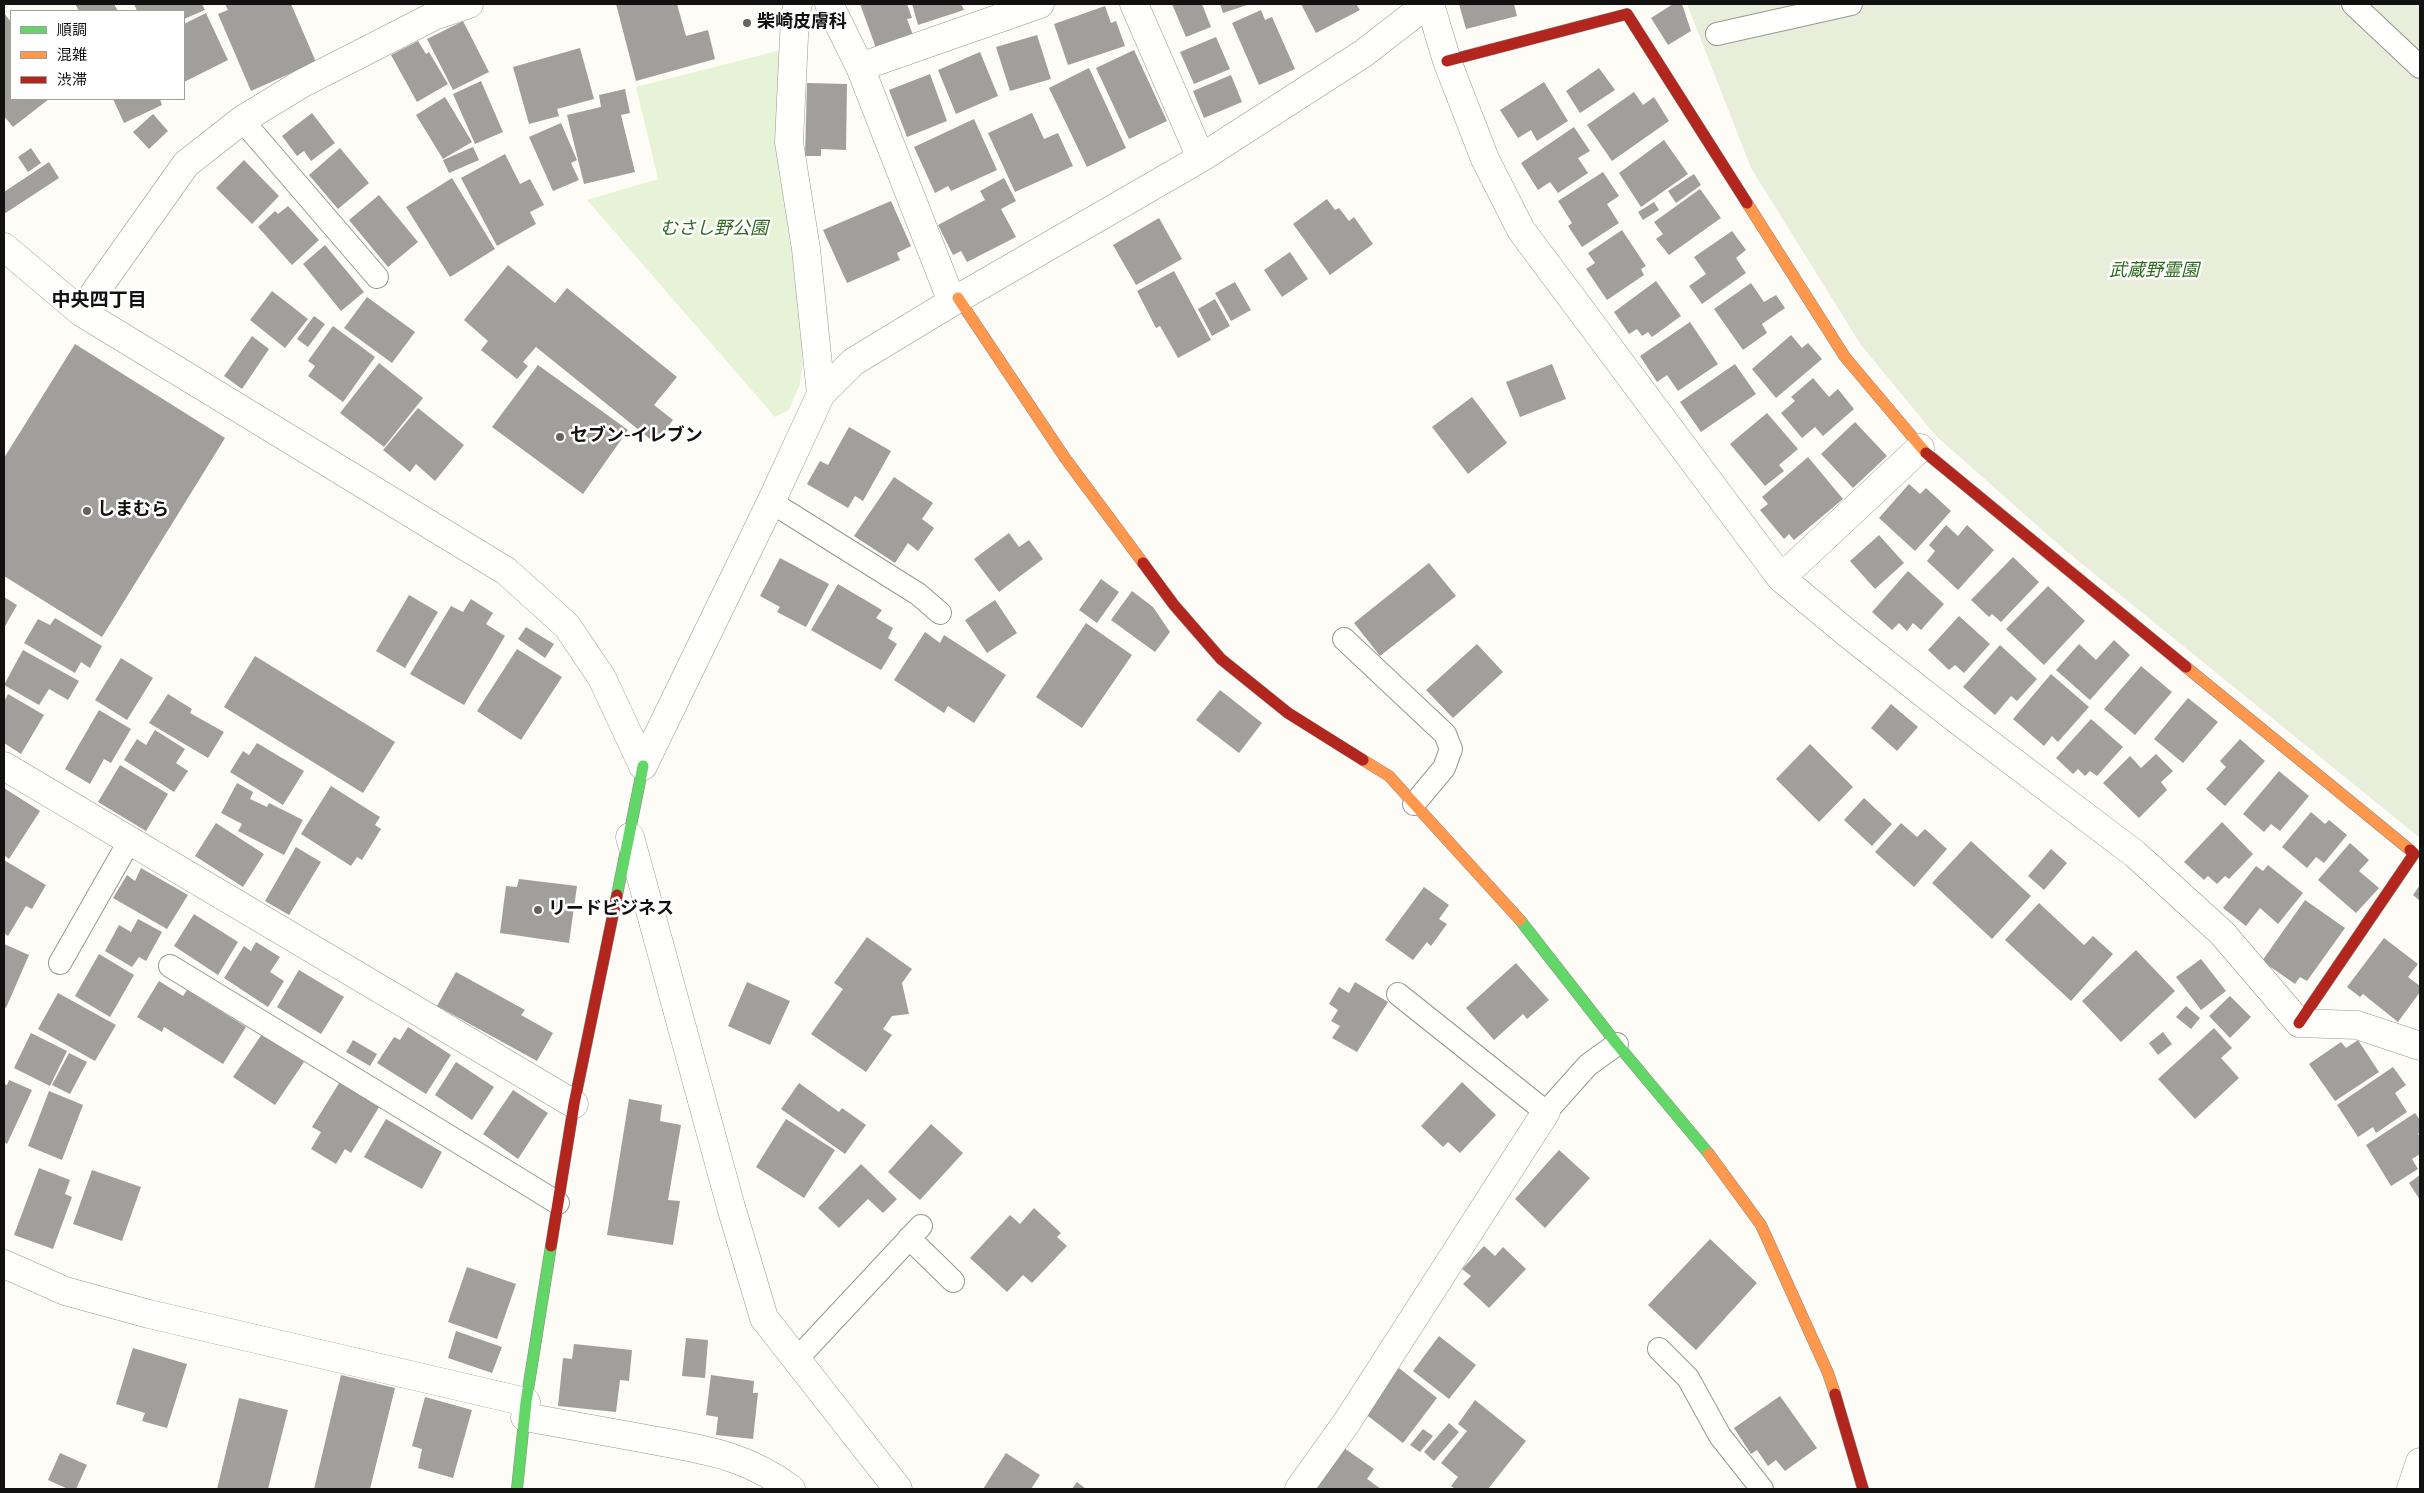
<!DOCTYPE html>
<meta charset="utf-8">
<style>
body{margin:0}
#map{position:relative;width:2424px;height:1493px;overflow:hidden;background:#fdfcf7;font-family:Spectral,"Noto Sans JP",serif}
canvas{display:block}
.frame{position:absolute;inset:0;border:5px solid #111;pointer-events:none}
.legend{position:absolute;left:10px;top:10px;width:175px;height:90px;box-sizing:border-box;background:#fff;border:1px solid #a0a0a0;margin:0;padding:6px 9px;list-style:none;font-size:15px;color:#111}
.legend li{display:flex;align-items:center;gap:10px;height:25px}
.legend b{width:25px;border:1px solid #a0a0a0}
</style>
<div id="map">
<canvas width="2424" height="1493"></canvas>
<div class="frame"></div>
<ul class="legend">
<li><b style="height:6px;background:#63d668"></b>順調</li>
<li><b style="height:6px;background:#ff974d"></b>混雑</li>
<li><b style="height:6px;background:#b3261e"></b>渋滞</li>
</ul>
</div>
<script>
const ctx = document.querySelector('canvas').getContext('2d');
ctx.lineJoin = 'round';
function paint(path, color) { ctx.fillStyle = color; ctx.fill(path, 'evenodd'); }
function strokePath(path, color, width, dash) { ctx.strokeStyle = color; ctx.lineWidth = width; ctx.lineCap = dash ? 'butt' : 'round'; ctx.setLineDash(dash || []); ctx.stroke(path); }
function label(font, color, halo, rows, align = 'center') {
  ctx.font = font + ' Spectral,"Noto Sans JP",serif'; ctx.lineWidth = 5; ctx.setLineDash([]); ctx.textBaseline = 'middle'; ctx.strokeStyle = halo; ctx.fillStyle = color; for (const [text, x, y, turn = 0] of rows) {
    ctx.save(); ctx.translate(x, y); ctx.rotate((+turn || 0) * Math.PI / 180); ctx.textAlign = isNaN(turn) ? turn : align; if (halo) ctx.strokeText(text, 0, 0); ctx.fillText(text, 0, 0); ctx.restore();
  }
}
paint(new Path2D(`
 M781 50 778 166 792 233 803 362 800 384 789 410 775 417 587 200 658 179 636 87Z`), '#e7f3d7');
paint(new Path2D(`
 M1687 4H2420V838L2066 551 1936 436 1861 345 1751 168Z`), '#e9eedb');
paint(new Path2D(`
 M75 4H114L118 11H79Z
 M134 4H202L205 10 184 19V11H137Z
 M225 4H291L316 62 251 91 218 14 228 10Z
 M616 4H677L686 36 708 30 715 59 636 81Z
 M860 4H907L912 18 907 19 913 35 876 48Z
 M912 4H961L964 10 918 25Z
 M1172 4H1202L1211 27 1186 37Z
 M1220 4H1250L1223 13Z
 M1301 4H1356L1360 10 1316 33Z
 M1459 4H1514L1517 16 1466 29Z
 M1673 4H1682L1691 31 1668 45 1651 18Z
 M1105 6 1111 23 1116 21 1125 46 1068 65 1054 24Z
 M1261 10 1265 20 1272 17 1295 69 1259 85 1232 23Z
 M4 13 11 22V99H49L13 127 4 116Z
 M206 13 228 60 184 82V24Z
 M463 21 489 72 453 90 427 39Z
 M1037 35 1051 79 1010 91 996 47Z
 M1216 37 1230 69 1194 84 1180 52Z
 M418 41 426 54 429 52 448 84 417 102 391 55Z
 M580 48 594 99 557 109 559 116 529 124 513 67Z
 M1134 50 1167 121 1129 139 1096 68Z
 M980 52 998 96 956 114 938 70Z
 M1089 68 1126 148 1087 167 1049 88Z
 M1599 68 1615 90 1580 113 1566 91Z
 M930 74 947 121 907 137 889 90Z
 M1231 75 1242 102 1204 118 1193 91Z
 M481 81 503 132 475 144 453 94Z
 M1544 82 1568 121 1537 141 1531 130 1518 138 1500 110Z
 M807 83 847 84 846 150 821 149V156H805Z
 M625 89 630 113 621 115 635 172 584 184 567 115 601 107 599 95Z
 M1634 92 1643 105 1654 97 1669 121 1612 161 1587 125Z
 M445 97 472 142 443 159 416 115Z
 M113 99H160L162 105 124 123Z
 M312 113 335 143 311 161 304 151 297 156 282 136Z
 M1032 113 1044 139 1058 133 1073 166 1015 192 988 133Z
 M153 114 168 131 149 149 133 132Z
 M974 119 997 170 951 191 948 186 935 193 914 147Z
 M561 123 577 160 571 163 579 180 553 191 529 137Z
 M1574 127 1590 151 1578 158 1588 173 1558 193 1550 182 1538 190 1521 163Z
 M1664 140 1688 174 1641 207 1619 173Z
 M473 147 479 160 449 173 443 160Z
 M31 148 41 163 28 172 18 157Z
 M340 148 369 183 338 209 309 175Z
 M505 154 520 184 530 179 544 205 530 212 536 224 497 246 461 178Z
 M244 160 279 196 252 224 216 188Z
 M49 162 59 178 4 214V192Z
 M1603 172 1619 196 1607 204 1619 223 1582 247 1568 226 1572 223 1558 201Z
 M1694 174 1701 185 1676 203 1668 191Z
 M452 178 495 249 450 277 406 207Z
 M1004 178 1016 201 1001 209 1016 237 967 262 961 251 953 255 938 225 985 200 980 191Z
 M1700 189 1721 218 1669 255 1656 239 1663 234 1654 222Z
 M379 195 418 242 388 267 349 220Z
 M1327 199 1335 210 1339 208 1349 221 1354 217 1373 244 1330 275 1293 224Z
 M891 201 911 246 897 253 900 260 847 283 823 230Z
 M1654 202 1659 210 1643 220 1638 212Z
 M288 206 319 240 292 265 258 227 275 211 278 214Z
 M1159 218 1182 259 1136 285 1113 245Z
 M1622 230 1646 266 1641 269 1644 275 1607 300 1586 269 1595 263 1588 253Z
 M1732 231 1746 250 1736 258 1746 273 1702 304 1689 286 1706 274 1694 257Z
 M325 245 364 292 341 311 303 264Z
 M1290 252 1308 279 1282 297 1264 270Z
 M508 265 555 303 567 288 677 377 654 405 673 420 655 443 536 347 523 362 528 366 517 379 481 350 488 341 464 320Z
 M1174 271 1211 340 1178 358 1160 326 1156 328 1137 291Z
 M1656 281 1681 316 1652 337 1648 332 1642 336 1637 329 1629 334 1614 312Z
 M1235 282 1251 310 1231 321 1215 293Z
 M1751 283 1764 302 1776 295 1785 308 1762 324 1767 333 1743 350 1714 309Z
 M272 291 308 319 285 348 250 320Z
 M367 297 415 332 392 363 344 328Z
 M1215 299 1230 326 1212 336 1198 309Z
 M314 316 325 324 308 347 297 339Z
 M1690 322 1718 364 1678 391 1667 375 1657 382 1640 356Z
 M333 326 375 357 343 402 308 376 315 366 308 361Z
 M1791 335 1802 348 1808 343 1822 359 1776 398 1752 369Z
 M252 336 269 349 242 389 224 376Z
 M75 344 225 438 102 637 4 576V458Z
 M379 363 423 398 384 447 340 413Z
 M1552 364 1566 399 1520 417 1506 382Z
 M1735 364 1756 394 1701 432 1680 402Z
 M538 365 628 430 583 494 492 427Z
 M1813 378 1829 397 1838 389 1854 409 1823 436 1815 427 1802 438 1781 413 1795 401 1791 397Z
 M1472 397 1507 443 1468 474 1432 427Z
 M418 408 464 445 435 481 416 464 410 472 383 450Z
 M1767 413 1798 449 1779 465 1784 471 1765 486 1730 444Z
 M1855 422 1887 456 1853 488 1821 454Z
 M849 427 891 451 863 501 855 496 848 508 807 484 820 461 828 465Z
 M1808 457 1843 499 1794 540 1789 534 1784 539 1760 510 1768 504 1762 497Z
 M894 477 933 503 922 519 934 528 918 551 908 543 895 563 854 536Z
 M1909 484 1920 494 1926 488 1951 511 1915 551 1879 518Z
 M1946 525 1958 536 1967 525 1994 550 1958 590 1927 561 1935 551 1929 545Z
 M1009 533 1019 547 1029 540 1043 559 999 592 974 559Z
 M1879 535 1904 563 1875 589 1850 561Z
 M2013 557 2039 582 2001 622 1992 614 1989 617 1971 600Z
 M780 558 829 584 806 627 777 612 780 607 760 596Z
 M1429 563 1456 596 1380 656 1354 623Z
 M1908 571 1944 604 1921 630 1913 623 1907 631 1899 623 1892 630 1872 612Z
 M1101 579 1119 592 1097 623 1079 610Z
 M838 584 882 610 876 618 893 628 888 638 897 644 881 670 811 630Z
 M2048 586 2085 621 2044 665 2006 629Z
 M1132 591 1153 607 1170 632 1155 652 1111 620Z
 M409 595 438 612 405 668 376 651Z
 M4 597 17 605 4 628Z
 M471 599 493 613 486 624 505 636 464 705 410 674 451 606 463 612Z
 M995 600 1017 633 987 653 965 620Z
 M1959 616 1990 644 1964 673 1955 665 1949 670 1928 650Z
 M55 618 102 646 90 668 81 662 75 673 24 643 38 619 50 625Z
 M1086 623 1132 655 1082 728 1036 697Z
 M526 627 554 644 545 658 518 639Z
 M925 632 940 643 944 635 1006 675 974 723 948 706 944 713 894 680Z
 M2114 640 2130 655 2090 700 2056 670 2079 644 2096 660Z
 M1477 644 1503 672 1453 718 1426 690Z
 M2000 645 2037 679 2017 701 2011 696 1995 715 1963 687Z
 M517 649 562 677 521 740 477 711Z
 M23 650 79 681 68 700 49 689 39 705 4 685Z
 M255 656 395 742 363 793 224 707Z
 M121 658 153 678 127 720 95 700Z
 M2141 666 2172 692 2135 735 2104 709Z
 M2051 674 2089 707 2058 742 2052 736 2044 746 2013 719Z
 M1220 690 1262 723 1239 753 1196 720Z
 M8 694 44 715 21 754 4 743V702Z
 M168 694 192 709 190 713 224 732 208 758 149 723Z
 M2188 698 2218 722 2183 763 2154 739Z
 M1891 704 1918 727 1897 751 1871 728Z
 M99 710 131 729 111 763 104 759 90 784 65 769Z
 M2091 719 2123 747 2097 776 2090 771 2085 776 2078 769 2073 774 2056 758Z
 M155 730 185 749 176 763 188 771 174 792 124 760 137 739 146 745Z
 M2240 739 2265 761 2225 806 2206 789 2226 767 2220 761Z
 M257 743 304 771 283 805 230 772 243 751 249 755Z
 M1810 744 1853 787 1819 822 1776 779Z
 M2156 754 2173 771 2161 782 2167 790 2139 818 2103 783 2130 756 2141 768Z
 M120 765 168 794 146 831 98 802Z
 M2279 771 2309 796 2280 831 2271 824 2264 832 2243 814Z
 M237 783 253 792 250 799 267 807 269 803 303 820 284 855 238 831 242 824 221 813Z
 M331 786 380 817 375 825 381 829 362 860 357 857 351 866 301 834Z
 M4 788 40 811 9 859 4 855Z
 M1864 798 1892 824 1872 846 1844 820Z
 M2311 812 2325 824 2329 820 2347 835 2324 863 2316 857 2307 868 2282 847Z
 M2222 822 2253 854 2229 879 2225 876 2217 884 2208 876 2204 880 2184 862Z
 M216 823 264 854 243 887 195 856Z
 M1901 823 1917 837 1925 829 1947 849 1914 887 1875 852Z
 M1971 841 2031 896 1992 939 1932 883Z
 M2350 843 2369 860 2359 871 2379 888 2356 913 2318 880Z
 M296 847 321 862 289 915 265 901Z
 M2051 849 2067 863 2044 890 2028 876Z
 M4 860 46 885 32 909 26 906 8 936 4 933Z
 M2268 865 2303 893 2278 924 2260 908 2246 926 2223 908 2256 866 2263 871Z
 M141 868 188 895 167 929 113 898 127 875 135 881Z
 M519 879 577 886 569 943 500 933 506 886 517 887Z
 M2420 885V901L2413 895Z
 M1424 887 1449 905 1439 919 1447 924 1431 946 1427 942 1413 960 1385 940Z
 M2305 900 2345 928 2307 981 2300 977 2295 984 2262 961Z
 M2039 903 2084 945 2093 936 2113 954 2071 1001 2005 940Z
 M194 914 238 942 218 975 174 946Z
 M138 919 162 932 146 961 139 957 132 967 105 951 119 925 131 932Z
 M867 937 912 969 902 983 909 1014 892 1016 883 1029 892 1035 866 1072 811 1034 843 989 834 983Z
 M2384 938 2418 964 2408 977 2420 986V992L2398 1022 2363 994 2360 997 2347 987Z
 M256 942 280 957 270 972 284 981 268 1007 224 978 244 946 251 951Z
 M4 944 29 955 6 1008 4 1007Z
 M2136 950 2175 991 2121 1042 2082 1001Z
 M99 954 134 975 110 1017 75 996Z
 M2201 959 2226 991 2201 1010 2176 977Z
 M1516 963 1549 1000 1527 1019 1523 1014 1494 1040 1466 1008Z
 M299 970 344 997 321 1034 277 1007Z
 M456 972 525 1010 521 1015 553 1033 537 1061 437 1006Z
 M159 981 183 996 187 990 246 1027 223 1064 164 1027 162 1032 137 1017Z
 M747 982 790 1001 770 1045 728 1026Z
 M1355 982 1388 1002 1357 1052 1332 1038 1340 1026 1331 1021 1338 1010 1329 1004 1339 987 1349 993Z
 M58 993 116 1025 95 1061 38 1029Z
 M2230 996 2251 1017 2230 1038 2209 1016Z
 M2186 1006 2200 1018 2191 1029 2176 1017Z
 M408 1027 451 1055 426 1094 377 1063 394 1037 400 1040Z
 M2214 1028 2232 1048 2221 1058 2239 1078 2195 1119 2158 1079Z
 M2163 1032 2172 1044 2158 1055 2149 1043Z
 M31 1033 67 1051 50 1086 14 1068Z
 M262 1034 304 1062 275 1105 233 1077Z
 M353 1040 377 1054 370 1066 346 1052Z
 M2358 1040 2379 1072 2335 1101 2309 1064 2341 1042 2346 1048Z
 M69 1053 87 1062 70 1094 52 1085Z
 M456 1062 494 1087 472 1120 435 1095Z
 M2393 1067 2406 1085 2395 1093 2407 1112 2376 1133 2373 1127 2358 1137 2337 1105Z
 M9 1080 32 1090 7 1144 4 1142V1084L7 1085Z
 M341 1080 381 1104 351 1153 345 1149 336 1164 311 1149 321 1132 312 1127Z
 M1462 1082 1496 1115 1460 1153 1448 1142 1443 1147 1421 1126Z
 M799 1083 839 1112 842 1108 866 1125 845 1154 781 1109Z
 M513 1090 548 1113 518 1159 483 1134Z
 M49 1091 83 1105 62 1160 28 1146Z
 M629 1099 662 1105 660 1121 681 1125 668 1200 680 1201 673 1245 607 1235Z
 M2415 1113 2420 1120V1132L2418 1134 2420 1137V1154L2412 1159 2418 1169 2391 1186 2366 1145Z
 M386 1119 442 1152 422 1189 364 1157Z
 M786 1119 835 1150 804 1198 756 1167Z
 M931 1124 963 1153 920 1200 888 1172Z
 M1559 1150 1590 1178 1545 1228 1515 1199Z
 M861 1164 897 1199 883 1213 868 1199 839 1228 818 1208Z
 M39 1168 70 1180 65 1194 72 1197 53 1249 14 1235Z
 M92 1170 141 1187 122 1241 73 1224Z
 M2420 1175V1200L2409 1183Z
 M1034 1208 1061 1233 1057 1237 1067 1246 1032 1283 1023 1275 1007 1292 970 1258 1010 1215 1020 1224Z
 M1710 1239 1757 1283 1696 1350 1648 1305Z
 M1484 1246 1495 1256 1503 1247 1526 1269 1489 1308 1463 1284 1471 1276 1462 1269Z
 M467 1267 516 1284 497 1339 448 1322Z
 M456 1331 502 1347 492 1373 448 1358Z
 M1439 1336 1476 1365 1449 1399 1413 1371Z
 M686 1338 708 1340 705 1378 682 1376Z
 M574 1344 632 1350 629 1381 620 1380 616 1412 558 1406 563 1358 572 1359Z
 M133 1348 187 1364 167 1428 142 1421 145 1413 116 1404Z
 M1399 1368 1437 1398 1403 1443 1364 1413Z
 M341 1375 395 1388 370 1489H314Z
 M711 1375 754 1381 753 1393H758L753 1439 716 1435 718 1417 706 1415Z
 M1780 1396 1817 1448 1785 1471 1776 1460 1768 1466 1757 1450 1751 1454 1734 1428Z
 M425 1397 472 1410 453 1478 418 1468 422 1449 412 1446Z
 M239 1398 288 1410 268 1489H217Z
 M1475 1400 1526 1441 1488 1489H1455L1451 1486 1458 1477 1441 1463 1467 1431 1458 1424Z
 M1449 1423 1459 1432 1434 1461 1424 1452Z
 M1423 1429 1433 1436 1420 1452 1410 1445Z
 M1344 1448 1374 1469 1367 1479 1381 1489H1318L1315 1487Z
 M60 1453 87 1465 76 1489H68L48 1480Z
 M1006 1453 1040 1475 1031 1489H983Z
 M1077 1482 1086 1489H1072Z`), '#a19f9c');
const lane = new Path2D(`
 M2353 4 2420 67
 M1717 34 1851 4
 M242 120 377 277
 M771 502 918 594 940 613
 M1344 639 1445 734 1451 749 1444 768 1414 804
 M60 963 130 840
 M170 966 558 1203
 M1398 994 1546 1112 1588 1065 1617 1044
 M909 1238 953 1281
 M1659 1349 1688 1378 1720 1436 1762 1489
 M795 1361 921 1226`);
const street = new Path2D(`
 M798 4 795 16 789 142 806 249 821 394
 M829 4 860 67 952 302
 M1134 4 1201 158
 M1430 4 1447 61 1485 159 1521 230 1781 578 1847 633 1955 718 2135 854 2222 933 2299 1023 2357 1025 2420 1046
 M860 67 1040 4
 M4 247 81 312 506 571 567 626 602 678 643 766
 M81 312 186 164 242 120 301 84 434 16 469 4
 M1781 578 1920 448
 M4 766 574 1104
 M643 766 771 502 821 394 853 362 952 302 1201 158 1364 53 1427 4
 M630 837 731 1207 764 1318 898 1489
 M4 1264 65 1291 149 1314 526 1402
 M525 1417C564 1424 603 1431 641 1438 699 1449 743 1453 791 1489
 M1299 1489 1347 1422 1546 1112
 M2411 1489 2420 1462`);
const fast = new Path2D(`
 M617 895 643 766
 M1520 920 1617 1044 1709 1154
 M517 1489 526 1402 551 1246`);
const slow = new Path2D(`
 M1747 203 1845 357 1926 453
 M958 298 1065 458 1143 563
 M2186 667 2410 850
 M1363 760 1389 776 1520 920
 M1709 1154 1761 1225 1828 1373 1835 1394`);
const jam = new Path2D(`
 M1447 61 1627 14 1747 203
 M1926 453 2186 667
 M1143 563 1174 605 1221 659 1288 713 1363 760
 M2299 1023 2414 854 2410 850
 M551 1246 574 1104 617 895
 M1835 1394 1863 1489`);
strokePath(lane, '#979795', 24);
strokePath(street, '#979795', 29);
strokePath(fast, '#8e8d8b', 12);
strokePath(slow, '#8e8d8b', 12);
strokePath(jam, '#8e8d8b', 12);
strokePath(lane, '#fffffe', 22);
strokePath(street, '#fffffe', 28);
strokePath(fast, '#63d668', 11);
strokePath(slow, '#ff974d', 11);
strokePath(jam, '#b3261e', 11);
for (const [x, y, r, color] of [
 [747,23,5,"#646362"],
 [560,437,5,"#646362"],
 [87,511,5,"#646362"],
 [538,910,5,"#646362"]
]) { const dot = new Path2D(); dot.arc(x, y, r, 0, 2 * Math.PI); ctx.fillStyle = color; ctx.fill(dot); strokePath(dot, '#fff', 2); }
label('bold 18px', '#111', '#fff', [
 ["柴崎皮膚科",757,23],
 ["セブン-イレブン",570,437],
 ["しまむら",97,511],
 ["リードビジネス",548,910]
], 'left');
label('italic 18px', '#2f6b1f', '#fff', [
 ["むさし野公園",714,230],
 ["武蔵野霊園",2154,272]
]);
label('bold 19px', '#111', '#fff', [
 ["中央四丁目",99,302]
]);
</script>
